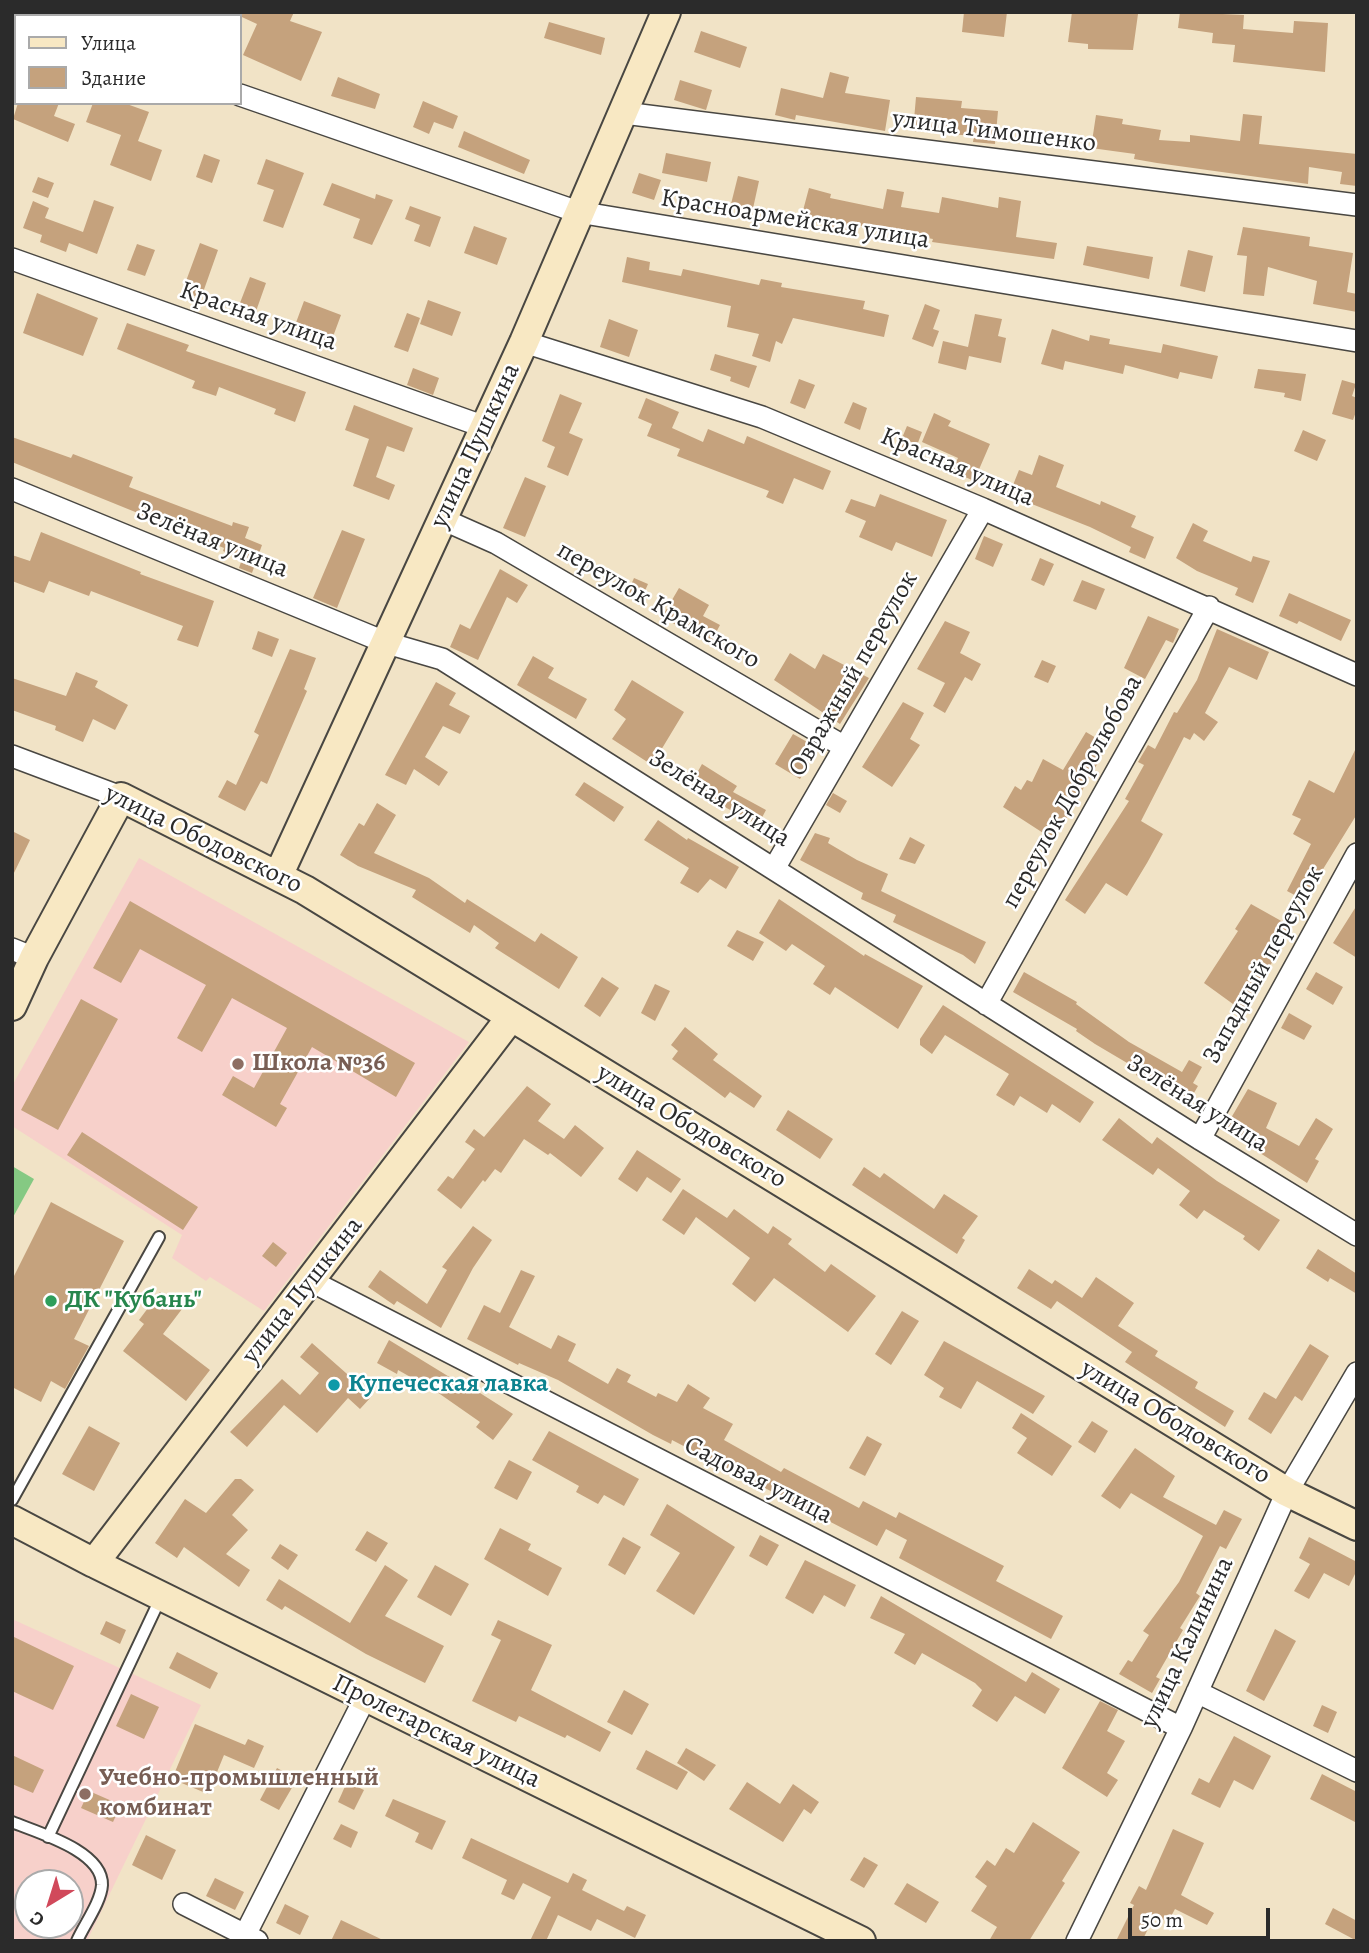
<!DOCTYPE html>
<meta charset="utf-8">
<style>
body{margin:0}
#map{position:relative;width:1369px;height:1953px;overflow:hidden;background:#f1e3c6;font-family:Alegreya,serif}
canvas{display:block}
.frame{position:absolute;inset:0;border:14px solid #2b2b2b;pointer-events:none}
.legend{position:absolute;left:14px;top:14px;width:228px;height:91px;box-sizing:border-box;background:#fff;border:2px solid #aaa;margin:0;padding:9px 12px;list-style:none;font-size:21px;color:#2b2b2b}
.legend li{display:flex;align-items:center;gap:14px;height:35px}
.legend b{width:35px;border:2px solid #aaa}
.north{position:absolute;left:14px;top:1869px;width:70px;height:70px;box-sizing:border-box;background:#fff;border:2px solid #aaa;border-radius:50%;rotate:218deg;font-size:19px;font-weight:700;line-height:28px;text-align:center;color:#2b2b2b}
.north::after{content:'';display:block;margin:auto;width:24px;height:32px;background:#d1495b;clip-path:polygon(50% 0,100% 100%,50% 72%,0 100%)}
.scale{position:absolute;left:1128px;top:1908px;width:142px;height:32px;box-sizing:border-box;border:4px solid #2b2b2b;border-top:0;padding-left:9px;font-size:21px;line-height:24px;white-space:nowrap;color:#2b2b2b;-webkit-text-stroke:5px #fff;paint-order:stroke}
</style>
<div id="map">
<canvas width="1369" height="1953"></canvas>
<div class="frame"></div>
<ul class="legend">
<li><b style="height:9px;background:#f8e8c3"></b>Улица</li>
<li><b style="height:19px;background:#c5a27d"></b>Здание</li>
</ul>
<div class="north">С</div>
<div class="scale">50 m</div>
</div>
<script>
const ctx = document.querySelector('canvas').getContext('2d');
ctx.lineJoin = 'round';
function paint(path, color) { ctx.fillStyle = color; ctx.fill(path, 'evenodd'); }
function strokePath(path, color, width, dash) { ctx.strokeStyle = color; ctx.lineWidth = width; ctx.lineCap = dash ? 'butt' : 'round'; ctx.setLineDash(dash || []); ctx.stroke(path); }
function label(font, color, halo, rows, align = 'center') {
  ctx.font = font + ' Alegreya,serif'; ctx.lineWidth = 5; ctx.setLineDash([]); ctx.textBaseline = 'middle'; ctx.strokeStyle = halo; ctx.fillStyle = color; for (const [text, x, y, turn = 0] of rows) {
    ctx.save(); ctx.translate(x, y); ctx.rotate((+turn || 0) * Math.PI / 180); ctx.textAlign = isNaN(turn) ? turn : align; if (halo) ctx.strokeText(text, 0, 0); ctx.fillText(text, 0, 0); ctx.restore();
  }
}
paint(new Path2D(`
 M139 858 469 1042 264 1311 210 1277 206 1281 172 1258 182 1235 12 1126V1086Z
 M12 1619 201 1705 87 1941H12ZM28 1883H70V1925H28Z`), '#f7d0ca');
paint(new Path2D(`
 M12 1166 34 1179 12 1219Z`), '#85c983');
paint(new Path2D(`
 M231 12H294L290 21 322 32 301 81 243 55 257 24Z
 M964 12H1007L1004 37 962 32Z
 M1072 12 1138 14 1133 50 1088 49V44L1068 42Z
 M1180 12 1244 15 1243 29 1293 33 1294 21 1328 23 1325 72 1233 62 1235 45 1212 43 1213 33 1178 28Z
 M549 22 605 38 601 55 544 38Z
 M701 31 747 47 740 68 694 52Z
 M830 72 849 77 845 93 890 100 885 131 796 115 795 120 775 115 781 88 823 98Z
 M338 77 380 94 375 109 331 96Z
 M680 80 712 90 706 110 674 100Z
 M916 97 962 101 961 108 998 111 995 144 973 142 974 136 913 131Z
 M423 101 458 116 453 129 434 122 429 134 413 127Z
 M18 103H59L54 116 75 124 68 142 13 119Z
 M93 103H124L149 112 138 141 162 150 151 181 110 165 121 135 86 122Z
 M1243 114 1262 116 1259 144 1357 154V186L1340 184 1342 172 1309 167 1308 184 1157 163 1134 159 1135 154 1091 148 1096 115 1123 119 1122 124 1161 130 1159 140 1190 142V135L1240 141Z
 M464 131 530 160 524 174 458 147Z
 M666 153 711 162 707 182 662 173Z
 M204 154 220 160 212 183 196 177Z
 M266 159 304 173 283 228 263 221 274 190 257 184Z
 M639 173 661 180 654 200 632 193Z
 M738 176 759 181 752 213 730 208Z
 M38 177 54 183 48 198 32 192Z
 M332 183 375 199 376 194 393 200 372 245 353 238 360 219 323 205Z
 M809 188 831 194 830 198 883 209 887 189 904 192 901 207 939 213 942 197 998 208 999 197 1021 201 1016 237 1057 243 1054 259 932 242 933 239 852 224 851 231 834 229 801 218Z
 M94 200 114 207 97 254 69 243 66 252 40 242 42 235 23 228 33 201 49 208 45 218 83 232Z
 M410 206 441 217 430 247 414 241 420 225 405 219Z
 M474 226 507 238 497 265 464 253Z
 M1243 227 1310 237 1309 246 1353 253 1347 292 1357 294V312L1313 304 1317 281 1268 267 1264 296 1243 294 1247 256 1237 255Z
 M200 243 218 250 201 298 182 292Z
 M137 244 155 250 145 276 127 270Z
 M1087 246 1153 257 1149 279 1083 265Z
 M1188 250 1213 256 1205 292 1180 286Z
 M627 257 650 262 649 270 681 276 683 269 759 285 761 279 782 283 781 287 865 301 863 309 889 315 884 337 793 318 782 344 776 341 770 362 752 356 759 334 727 327 731 306 622 282Z
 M250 277 266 283 255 314 238 308Z
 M37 293 98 318 83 356 23 333Z
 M428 300 461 312 452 336 420 324Z
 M304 301 341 315 331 342 294 328Z
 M925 304 940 310 933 329 939 331 933 347 912 339Z
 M407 313 420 318 408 352 394 347Z
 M975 314 1002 319 998 336 1006 338 1001 363 969 356 966 370 938 363 943 341 968 347Z
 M609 319 638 330 629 357 600 347Z
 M127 323 189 345 186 351 306 392 295 422 274 414 276 409 219 387 216 396 192 388 195 381 117 349Z
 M1052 329 1089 341 1090 335 1110 339 1109 344 1161 353 1163 344 1218 356 1212 379 1180 372 1178 379 1125 365 1123 374 1065 361 1063 370 1041 364Z
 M715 354 757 366 749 388 730 381 731 377 710 370Z
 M413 368 439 378 433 395 407 385Z
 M1258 369 1306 374 1301 401 1284 397 1285 393 1254 388Z
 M799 379 815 385 805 409 790 403Z
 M1342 380 1356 384 1352 396 1357 398V409L1353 420 1332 414Z
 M560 394 582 403 569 433 583 439 568 476 547 467 555 447 542 441Z
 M646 398 679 412 672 428 703 442 708 429 744 444 747 436 831 471 823 490 794 478 783 504 766 497 769 491 677 456 680 449 647 436 652 424 638 418Z
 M853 402 867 408 860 430 844 423Z
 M354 405 413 428 404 452 387 446 376 477 395 485 389 500 353 486 369 439 345 430Z
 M934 413 951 421 948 426 990 444 974 481 952 471 958 458 922 442Z
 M907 426 922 432 913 456 897 450Z
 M1303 430 1326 440 1317 461 1294 451Z
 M12 437 71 458 73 454 133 477 129 487 184 508 232 526 233 522 249 527 245 538 262 545 252 573 239 568 242 559 223 551 224 548 12 462Z
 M1039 455 1064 465 1056 487 1100 505 1101 501 1136 516 1131 527 1154 537 1145 559 1129 552 1131 547 1090 527 1009 495 1019 470 1032 475Z
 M525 477 546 486 525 537 503 528Z
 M880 494 947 520 932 557 896 542 892 551 859 537 866 521 845 512 851 499 875 507Z
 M1193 523 1208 531 1203 541 1251 562 1253 556 1270 561 1253 603 1235 595 1238 588 1197 571 1176 558Z
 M342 530 365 539 337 608 313 598Z
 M41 532 141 572 140 574 214 601 198 647 177 640 183 626 91 591 89 596 49 581 44 593 12 581V555L30 561Z
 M984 536 1003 544 993 567 975 559Z
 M1040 558 1054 564 1044 586 1031 580Z
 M500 569 528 585 517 603 507 597 478 660 450 647 460 624 470 629Z
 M634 578 648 584 641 600 627 594Z
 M1082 580 1105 589 1096 610 1073 601Z
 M679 588 709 605 703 616 720 625 710 644 662 617Z
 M1289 593 1351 620 1341 641 1299 621 1297 624 1279 616Z
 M1148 616 1179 629 1173 643 1166 640 1145 679 1124 668Z
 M945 621 970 632 960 653 981 664 972 681 965 677 945 713 933 706 945 683 917 669Z
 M1217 629 1269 652 1257 680 1229 667 1205 713 1218 722 1204 741 1194 733 1190 740 1184 737 1141 821 1163 834 1147 863 1127 896 1106 883 1085 914 1065 900 1129 801 1125 799 1144 765 1138 762 1148 745 1155 749 1174 712 1177 713 1197 680Z
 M258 631 279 639 272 657 252 649Z
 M290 649 316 658 304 689 307 691 267 784 261 781 245 811 218 797 227 780 236 785 259 735 254 732Z
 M790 653 815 669 823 654 869 678 840 724 774 680Z
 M533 656 554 668 548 678 587 699 576 719 517 685Z
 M1042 660 1056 666 1048 683 1034 677Z
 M76 672 98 681 95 687 128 705 115 730 93 719 83 742 55 730 56 726 12 710V678L66 696Z
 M632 680 684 712 652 765 612 739 626 719 614 710Z
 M436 682 456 693 449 705 470 716 460 734 443 726 425 757 448 772 439 786 414 769 406 785 385 775Z
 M903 702 924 713 910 739 920 745 892 787 862 767Z
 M1086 732 1108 745 1054 840 1003 807 1015 786 1021 790 1027 780 1032 782 1043 759 1063 770Z
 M793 734 818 748 800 779 775 764Z
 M1357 746V814L1304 900 1287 891 1311 844 1293 834 1301 819 1292 815 1309 780 1334 793Z
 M702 764 737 786 733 792 766 810 758 825 710 799 712 796 691 784Z
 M584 782 624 807 614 822 575 795Z
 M833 793 847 801 840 813 826 805Z
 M377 803 396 815 374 853 429 878 465 903 467 899 535 942 541 933 578 957 559 989 495 948 499 943 474 925 470 933 412 897 416 890 358 866 340 855 359 823 364 826Z
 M658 820 687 840 688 838 739 867 726 889 710 879 698 893 680 883 689 868 644 840Z
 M12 831 30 840 12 877Z
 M815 833 830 838 828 843 857 860 888 874 881 891 986 942 975 964 963 955 893 922 896 915 861 899 863 893 800 860Z
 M910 837 925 845 915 864 899 859Z
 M779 899 864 956 865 954 923 986 898 1029 835 987 830 995 813 984 825 966 792 944 786 951 759 933Z
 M130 901 415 1063 396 1097 312 1047 280 1104 287 1108 276 1127 222 1095 233 1076 254 1088 287 1028 232 998 202 1052 177 1038 206 985 140 949 121 983 93 968Z
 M1251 904 1292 927 1244 1012 1204 983 1238 931 1235 929Z
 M1357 905V958L1333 943Z
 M737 930 764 942 753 961 727 946Z
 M1024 972 1077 1002 1076 1004 1129 1042 1182 1072 1189 1060 1202 1067 1193 1083 1198 1086 1187 1105 1136 1075 1139 1070 1095 1044 1076 1031 1077 1029 1013 992Z
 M1316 972 1343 987 1333 1005 1306 989Z
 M602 977 619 988 600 1017 584 1006Z
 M655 984 670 991 655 1021 641 1013Z
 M81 999 118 1019 58 1130 21 1110Z
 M943 1005 1094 1102 1080 1123 1052 1104 1047 1113 1020 1096 1014 1106 996 1095 1009 1074 945 1035 932 1054 920 1045V1039Z
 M1289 1013 1312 1026 1304 1040 1281 1028Z
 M685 1027 718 1054 713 1060 762 1096 754 1108 730 1092 725 1098 672 1059 678 1051 671 1045Z
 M527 1086 551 1104 538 1121 564 1139 575 1125 604 1148 581 1177 550 1153 548 1155 524 1139 501 1173 495 1169 485 1182 483 1180 461 1209 437 1190 448 1176 453 1179 475 1149 465 1142 474 1129 484 1137Z
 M1248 1089 1277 1103 1266 1128 1299 1146 1316 1118 1333 1129 1315 1159 1319 1161 1307 1183 1224 1130Z
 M788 1110 833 1139 820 1159 776 1130Z
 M1119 1118 1152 1144 1157 1137 1217 1181 1280 1220 1259 1251 1243 1239 1245 1236 1204 1210 1197 1219 1179 1205 1190 1191 1158 1168 1153 1175 1102 1140Z
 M82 1132 198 1207 183 1230 67 1155Z
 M637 1150 681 1179 671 1193 647 1177 637 1192 618 1179Z
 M864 1167 880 1178 884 1173 934 1209 944 1194 978 1216 962 1238 965 1240 957 1254 852 1185Z
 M683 1189 727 1218 734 1209 768 1234 773 1226 792 1239 788 1244 825 1272 831 1264 876 1296 848 1332 774 1278 755 1302 732 1284 750 1258 696 1217 684 1235 662 1220Z
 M51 1202 124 1241 74 1339 89 1346 65 1389 51 1381 41 1402 12 1387V1280Z
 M473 1226 492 1240 473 1268 441 1328 397 1301 394 1305 368 1287 380 1270 427 1304 447 1270 442 1267Z
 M273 1242 287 1253 276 1267 262 1256Z
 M1318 1249 1357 1274V1294L1330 1278 1328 1282 1306 1268Z
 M1029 1269 1052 1284 1055 1280 1082 1298 1096 1277 1134 1303 1118 1326 1158 1351 1155 1356 1198 1382 1195 1388 1234 1411 1225 1427 1125 1362 1132 1352 1057 1301 1051 1309 1017 1288Z
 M521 1270 535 1276 509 1327 551 1349 558 1335 576 1344 568 1361 608 1384 617 1368 631 1375 627 1382 656 1397 658 1393 677 1402 688 1384 710 1398 703 1408 733 1424 724 1440 781 1472 784 1468 859 1508 863 1501 896 1518 899 1512 1004 1566 996 1581 1063 1616 1051 1639 899 1558 907 1540 886 1529 877 1546 672 1440 671 1444 653 1435 558 1380 519 1363 518 1365 467 1339 484 1305 500 1313Z
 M160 1292 182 1309 163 1334 210 1370 186 1401 123 1351 144 1324 139 1320Z
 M902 1311 919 1321 891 1365 875 1354Z
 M389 1340 456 1381 458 1379 513 1414 493 1440 476 1427 480 1422 437 1392 398 1370 397 1374 377 1363Z
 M944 1341 1045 1396 1033 1414 977 1381 961 1409 939 1397 944 1388 924 1375Z
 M312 1343 372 1396 360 1409 348 1398 317 1433 284 1405 247 1447 230 1432 282 1379 300 1395 319 1373 300 1357Z
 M1310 1344 1329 1356 1302 1401 1295 1396 1271 1434 1248 1419 1264 1392 1276 1399Z
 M1021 1413 1072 1446 1052 1476 1017 1453 1027 1438 1012 1428Z
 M1092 1421 1108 1431 1095 1453 1078 1442Z
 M89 1426 120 1443 94 1491 62 1474Z
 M549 1431 639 1479 624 1506 604 1495 598 1504 576 1492 579 1486 532 1460Z
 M867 1436 882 1444 865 1476 849 1468Z
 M1135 1448 1175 1476 1163 1497 1216 1525 1224 1510 1242 1519 1226 1549 1220 1546 1196 1593 1200 1596 1180 1628 1183 1630 1156 1677 1160 1679 1152 1693 1119 1674 1128 1660 1132 1662 1149 1635 1143 1631 1179 1582 1203 1536 1131 1493 1120 1509 1101 1496Z
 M509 1460 532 1472 517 1500 494 1488Z
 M235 1479H241L254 1490 232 1515 248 1530 226 1554 250 1570 239 1587 184 1547 177 1558 155 1543 185 1499 206 1513Z
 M667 1504 735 1547 694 1615 656 1591 680 1553 650 1535Z
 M500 1528 531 1544 528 1550 562 1568 548 1596 484 1559Z
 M367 1531 388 1543 376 1562 355 1550Z
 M760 1535 779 1545 767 1566 749 1556Z
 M623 1537 641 1547 625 1575 608 1565Z
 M1309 1537 1357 1562V1570L1349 1586 1324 1573 1309 1599 1294 1591 1310 1564 1299 1558Z
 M280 1544 298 1555 288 1570 271 1558Z
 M805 1560 856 1585 845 1607 824 1595 813 1614 785 1598Z
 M385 1565 408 1580 385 1616 444 1646 425 1683 366 1654 285 1606 282 1610 266 1600 279 1579 350 1623Z
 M435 1565 469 1584 451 1616 417 1597Z
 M881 1596 1026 1682 1032 1672 1060 1689 1045 1714 1015 1696 997 1722 972 1706 982 1690 975 1683 922 1653 915 1665 894 1653 905 1634 870 1618Z
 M498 1620 552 1645 531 1690 611 1732 600 1752 567 1735 565 1738 519 1716 516 1722 472 1701 501 1640 491 1635Z
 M106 1621 126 1630 120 1644 100 1634Z
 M1275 1629 1296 1641 1264 1701 1246 1691Z
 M12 1636 74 1666 53 1710 12 1691Z
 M177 1652 218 1673 210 1689 169 1668Z
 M624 1690 649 1704 632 1735 607 1722Z
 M131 1694 159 1707 144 1739 116 1726Z
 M1100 1701 1118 1710 1107 1731 1125 1741 1107 1773 1118 1780 1107 1797 1062 1768Z
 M1322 1705 1337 1712 1328 1733 1313 1726Z
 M195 1724 245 1745 248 1739 264 1746 254 1768 224 1755 208 1794 172 1779Z
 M1234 1736 1271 1756 1253 1790 1234 1780 1220 1808 1191 1794 1199 1778 1209 1783Z
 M686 1748 716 1765 704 1781 677 1763Z
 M646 1750 688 1772 677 1790 636 1769Z
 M12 1755 44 1770 33 1793 12 1784Z
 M277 1768 297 1779 279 1810 260 1800Z
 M1322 1774 1357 1792V1823L1310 1799Z
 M347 1782 364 1790 354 1810 338 1802Z
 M747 1782 780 1804 793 1784 819 1802 811 1814 804 1809 783 1842 729 1809Z
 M89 1791 121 1805 113 1822 81 1808Z
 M393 1799 446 1821 432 1850 415 1842 419 1833 385 1816Z
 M1033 1822 1080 1852 1062 1881 1065 1883 1029 1941H989L997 1927 971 1911 987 1886 975 1877 987 1860 995 1866 1006 1848 1014 1853Z
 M341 1824 358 1832 351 1848 333 1839Z
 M1173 1829 1204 1843 1181 1895 1214 1913 1207 1925 1175 1909 1168 1922 1155 1915 1142 1941H1116L1134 1905 1130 1903 1139 1886 1146 1890Z
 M146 1835 176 1850 162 1880 132 1865Z
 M471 1838 568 1883 573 1873 587 1880 582 1890 624 1911 627 1906 646 1915 635 1938 597 1919 591 1931 558 1915 546 1941H530L551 1897 523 1883 514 1900 501 1894 507 1880 462 1858Z
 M864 1857 878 1865 864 1888 850 1880Z
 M215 1878 244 1892 235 1910 206 1896Z
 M907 1883 939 1902 926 1923 894 1904Z
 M285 1904 309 1916 300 1935 276 1923Z
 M1333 1908 1357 1921V1941L1325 1924Z
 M341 1920 385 1941H331Z`), '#c5a27d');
const lane = new Path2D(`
 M12 1500 159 1237
 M12 1822C39 1833 103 1851 102 1885 101 1902 84 1925 77 1941
 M48 1837 161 1597`);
const street = new Path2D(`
 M12 16 16 17
 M240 95 578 212 1357 341
 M624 113 1357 205
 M12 259 485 427
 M524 342 762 417 983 509 1357 675
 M12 489 387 643 442 659 1200 1139 1357 1235
 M442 519 496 543 843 746
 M12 756 121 797
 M775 867 983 509
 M12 949 34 958
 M986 1004 1209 607
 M1200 1139 1357 854
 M311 1281 1181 1728
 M1197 1692 1357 1771
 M184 1904 257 1941
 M245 1935 365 1698
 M1077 1941 1181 1728 1287 1492 1357 1373`);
const secondary = new Path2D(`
 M278 876 524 342 666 12
 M12 1006 34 958 121 797 305 890 1287 1492 1357 1526
 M12 1520 94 1563 861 1941
 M94 1563 511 1017`);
strokePath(lane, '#494742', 14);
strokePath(street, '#494742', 24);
strokePath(secondary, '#494742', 32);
strokePath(lane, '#fff', 10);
strokePath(street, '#fff', 21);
strokePath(secondary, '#f8e8c3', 28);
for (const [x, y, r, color] of [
 [238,1064,7,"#8d6e63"],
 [51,1301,7,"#2e9e5b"],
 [334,1385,7,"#0f9aa8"],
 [85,1794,7,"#8d6e63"]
]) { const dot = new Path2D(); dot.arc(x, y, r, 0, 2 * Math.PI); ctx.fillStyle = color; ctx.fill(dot); strokePath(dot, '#fff', 2.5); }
label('26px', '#2b2b2b', '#fff', [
 ["улица Тимошенко",994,132,7],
 ["Красноармейская улица",795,220,9],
 ["Красная улица",258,317,19],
 ["улица Пушкина",476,446,-65],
 ["Красная улица",957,468,23],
 ["Зелёная улица",212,541,22],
 ["переулок Крамского",658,606,30],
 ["Овражный переулок",854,674,-60],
 ["переулок Добролюбова",1073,792,-61],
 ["Зелёная улица",719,799,32],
 ["улица Ободовского",203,840,26],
 ["Западный переулок",1264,965,-61],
 ["Зелёная улица",1197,1104,32],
 ["улица Ободовского",691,1127,31],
 ["улица Пушкина",303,1291,-52],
 ["улица Ободовского",1175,1423,31],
 ["Садовая улица",758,1481,27],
 ["улица Калинина",1188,1643,-65],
 ["Пролетарская улица",436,1732,26]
]);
label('bold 26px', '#785e54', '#fff', [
 ["Школа №36",252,1064],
 ["Учебно-промышленный",99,1779],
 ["комбинат",99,1809]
], 'left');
label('bold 26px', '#27864d', '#fff', [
 ["ДК \"Кубань\"",65,1301]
], 'left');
label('bold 26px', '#0d838f', '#fff', [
 ["Купеческая лавка",348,1385]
], 'left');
</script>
